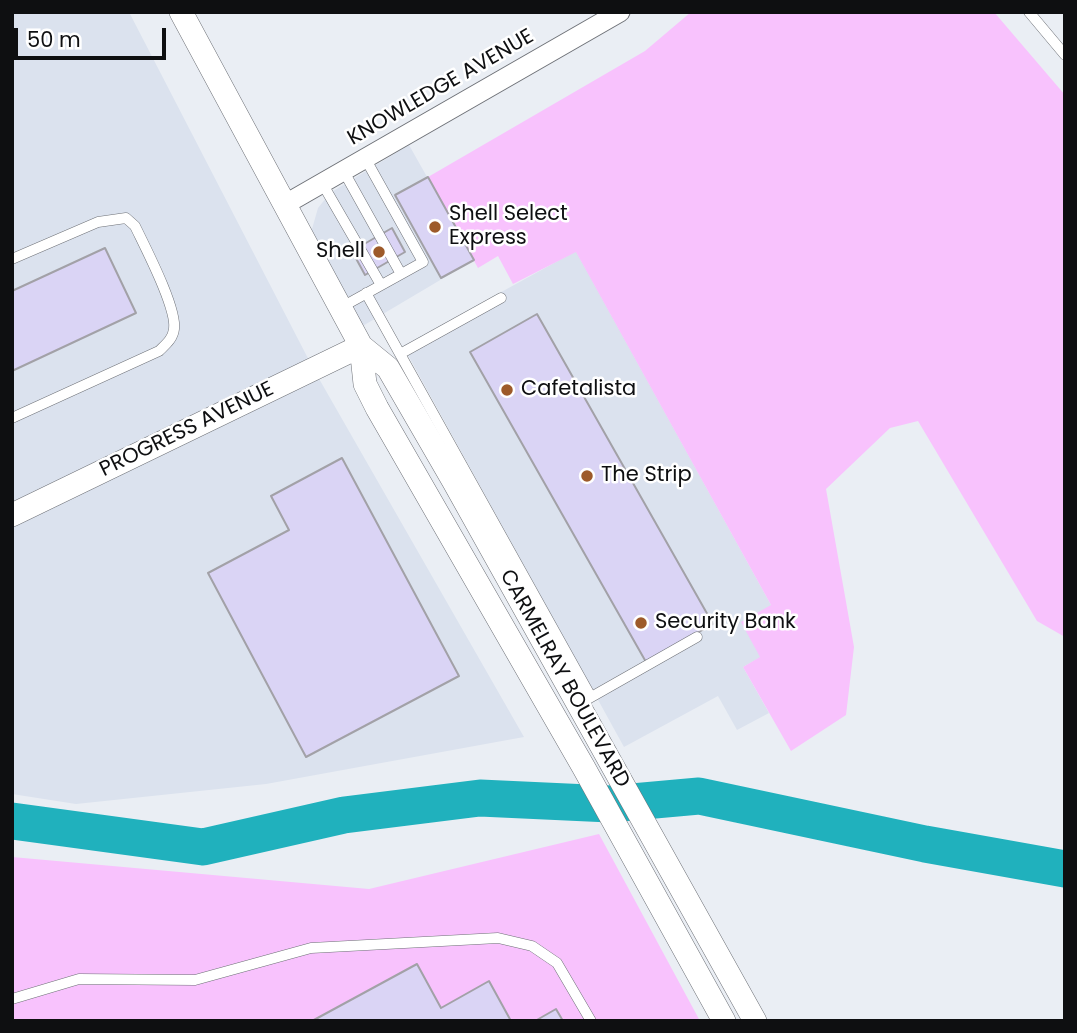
<!DOCTYPE html>
<style>
body{margin:0}
#map{position:relative;width:1077px;height:1033px;overflow:hidden;background:#eaeef4;font-family:Poppins,sans-serif}
canvas{display:block}
.frame{position:absolute;inset:0;border:14px solid #0e0f11;pointer-events:none}
.scale{position:absolute;left:14px;top:28px;width:152px;height:32px;box-sizing:border-box;border:4px solid #0e0f11;border-top:0;padding-left:9px;font-size:21px;line-height:24px;white-space:nowrap;color:#0e0f11;-webkit-text-stroke:5px #fff;paint-order:stroke}
</style>
<div id="map">
<canvas width="1077" height="1033"></canvas>
<div class="frame"></div>
<div class="scale">50 m</div>
</div>
<script>
const ctx = document.querySelector('canvas').getContext('2d');
ctx.lineJoin = 'round';
function paint(path, color) { ctx.fillStyle = color; ctx.fill(path, 'evenodd'); }
function strokePath(path, color, width, dash) { ctx.strokeStyle = color; ctx.lineWidth = width; ctx.lineCap = dash ? 'butt' : 'round'; ctx.setLineDash(dash || []); ctx.stroke(path); }
function label(font, color, halo, rows, align = 'center') {
  ctx.font = font + ' Poppins,sans-serif'; ctx.lineWidth = 5; ctx.setLineDash([]); ctx.textBaseline = 'middle'; ctx.strokeStyle = halo; ctx.fillStyle = color; for (const [text, x, y, turn = 0] of rows) {
    ctx.save(); ctx.translate(x, y); ctx.rotate((+turn || 0) * Math.PI / 180); ctx.textAlign = isNaN(turn) ? turn : align; if (halo) ctx.strokeText(text, 0, 0); ctx.fillText(text, 0, 0); ctx.restore();
  }
}
paint(new Path2D(`
 M12 12H129L314 370 524 737 266 784 76 804 12 794Z
 M409 145 474 260 361 327 310 236 318 208 330 193Z
 M576 251 771 605 761 657 743 667 769 713 737 730 718 696 624 747 403 346Z`), '#dbe2ee');
paint(new Path2D(`
 M691 12H994L1065 95V637L1037 621 918 421 890 428 826 489 854 647 846 715 791 751 743 667 760 657 741 622 771 605 576 252 513 284 498 256 478 268 428 177 645 51Z
 M599 834 700 1021H12V857L369 889Z`), '#f8c2fd');
strokePath(new Path2D(`
 M12 821 203 847 344 815 480 798 610 804 699 796 925 844 1065 869`), '#20b1bd', 37);
const building = new Path2D(`
 M428 177 474 260 441 278 395 195Z
 M392 228 405 252 365 275 352 251Z
 M105 248 136 313 12 371V291Z
 M537 314 713 624 646 662 470 352Z
 M342 458 459 676 306 757 208 573 289 530 271 496Z
 M417 964 441 1008 489 981 511 1021H312Z
 M556 1009 563 1021H535Z`);
paint(building, '#dad4f5');
strokePath(building, '#a2a1a7', 2);
const service = new Path2D(`
 M1029 12 1065 55
 M343 170 401 274
 M322 183 381 285
 M12 259 98 222 126 218 135 226C145 247 177 308 174 329 173 339 165 345 159 351L12 418
 M366 293 400 354
 M501 298 400 354 591 697
 M340 308 423 262 365 158
 M586 700 697 637
 M12 999 79 979 195 980 311 948 498 938 532 946 557 963 591 1021`);
const minor = new Path2D(`
 M284 205 620 12`);
const tertiary = new Path2D(`
 M181 12 361 346 388 368 454 482 755 1021
 M361 346 365 384 377 408 584 768 724 1021
 M12 515 361 346`);
strokePath(service, '#6e7177', 11);
strokePath(minor, '#6e7177', 21);
strokePath(tertiary, '#6e7177', 24);
strokePath(service, '#fff', 10);
strokePath(minor, '#fff', 19);
strokePath(tertiary, '#fff', 23);
for (const [x, y, r, color] of [
 [435,227,7,"#9d5a2a"],
 [379,252,7,"#9d5a2a"],
 [507,390,7,"#9d5a2a"],
 [587,476,7,"#9d5a2a"],
 [641,623,7,"#9d5a2a"]
]) { const dot = new Path2D(); dot.arc(x, y, r, 0, 2 * Math.PI); ctx.fillStyle = color; ctx.fill(dot); strokePath(dot, '#fff', 2.5); }
label('21px', '#0e0f11', '#fff', [
 ["KNOWLEDGE AVENUE",441,88,-30],
 ["PROGRESS AVENUE",187,430,-26],
 ["CARMELRAY BOULEVARD",564,679,61]
]);
label('21px', '#0e0f11', '#fff', [
 ["Shell Select",449,215],
 ["Express",449,239],
 ["Shell",365,252,"right"],
 ["Cafetalista",521,390],
 ["The Strip",601,476],
 ["Security Bank",655,623]
], 'left');
</script>
